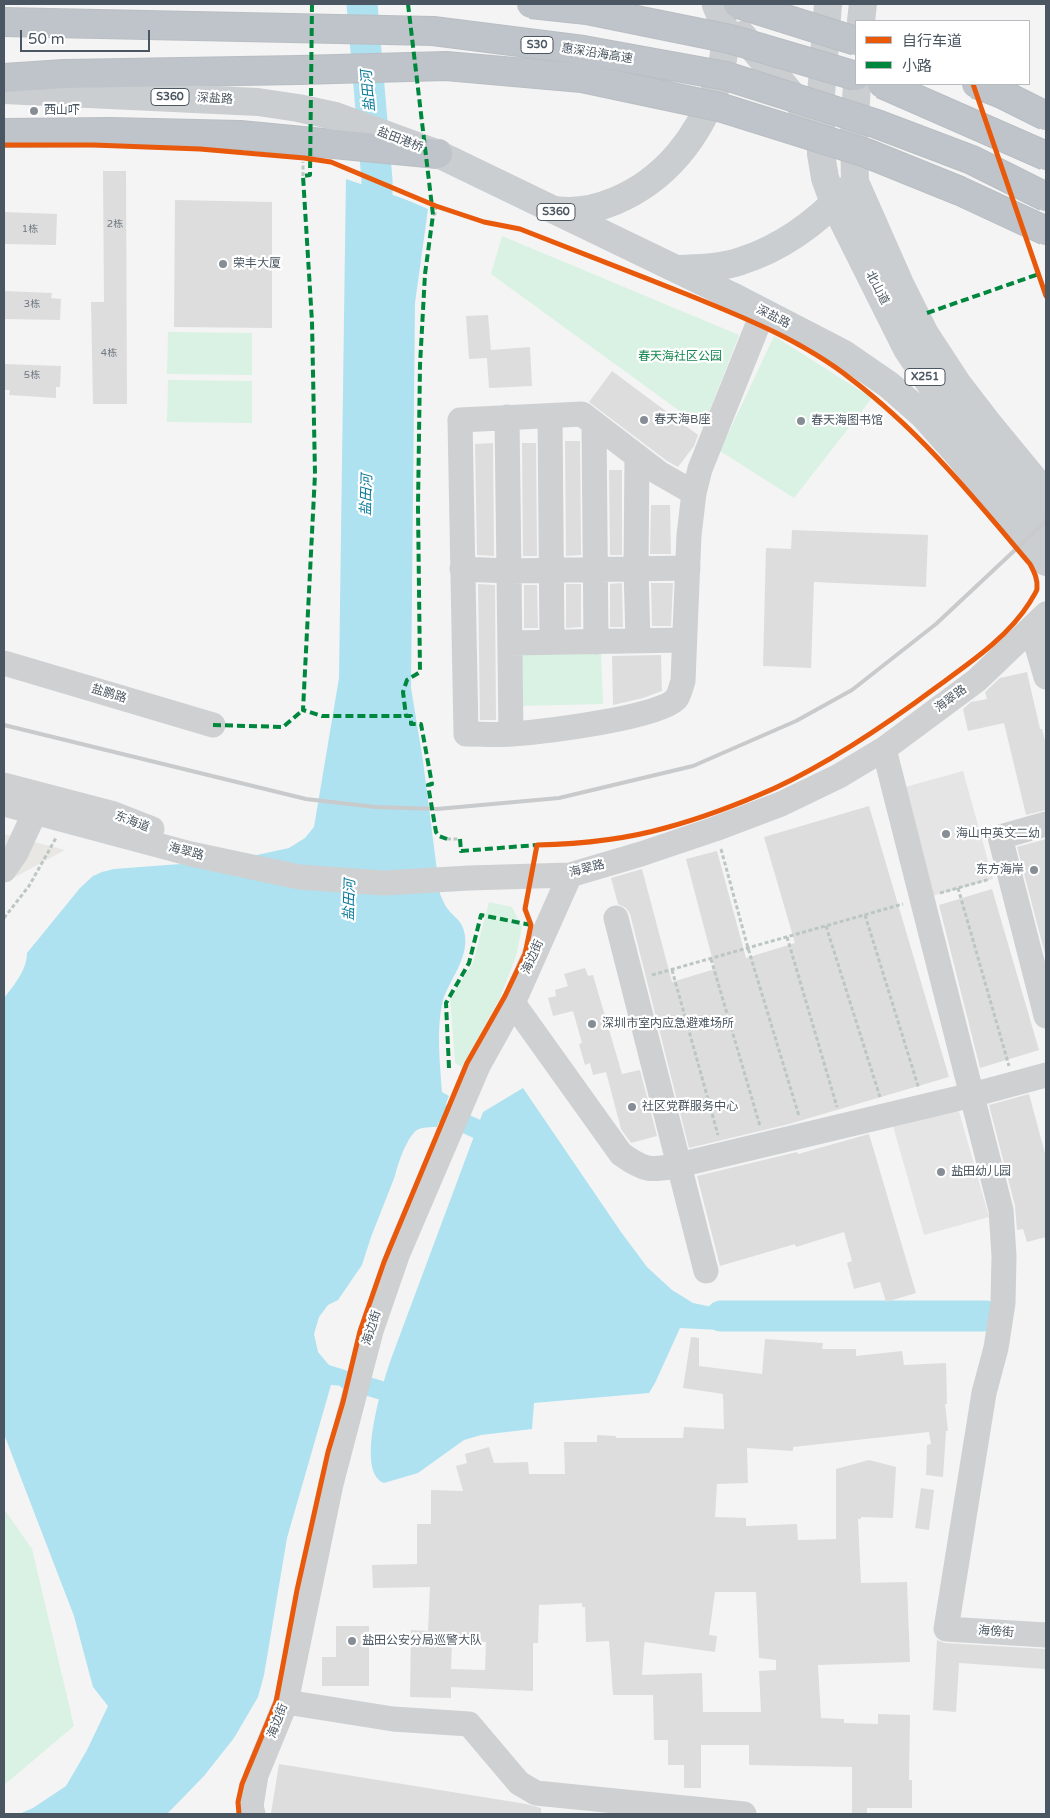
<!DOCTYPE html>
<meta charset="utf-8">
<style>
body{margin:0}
#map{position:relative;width:1050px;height:1818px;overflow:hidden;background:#f4f4f4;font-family:"Varela Round","Noto Sans SC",sans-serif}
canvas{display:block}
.frame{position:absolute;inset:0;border:5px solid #4a5661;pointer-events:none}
.legend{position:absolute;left:855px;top:20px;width:175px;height:65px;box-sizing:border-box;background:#fff;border:1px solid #b7bbc0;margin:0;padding:6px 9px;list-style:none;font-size:15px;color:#4a5661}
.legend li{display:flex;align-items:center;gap:10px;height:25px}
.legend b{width:25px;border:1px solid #b7bbc0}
.scale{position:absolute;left:20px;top:30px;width:130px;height:22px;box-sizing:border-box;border:2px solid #4a5661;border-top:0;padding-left:6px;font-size:15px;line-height:18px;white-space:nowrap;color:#4a5661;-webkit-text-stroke:4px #fff;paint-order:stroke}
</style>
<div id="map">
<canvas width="1050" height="1818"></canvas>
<div class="frame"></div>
<ul class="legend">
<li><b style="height:6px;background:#e8590c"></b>自行车道</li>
<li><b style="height:6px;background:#00873e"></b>小路</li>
</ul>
<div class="scale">50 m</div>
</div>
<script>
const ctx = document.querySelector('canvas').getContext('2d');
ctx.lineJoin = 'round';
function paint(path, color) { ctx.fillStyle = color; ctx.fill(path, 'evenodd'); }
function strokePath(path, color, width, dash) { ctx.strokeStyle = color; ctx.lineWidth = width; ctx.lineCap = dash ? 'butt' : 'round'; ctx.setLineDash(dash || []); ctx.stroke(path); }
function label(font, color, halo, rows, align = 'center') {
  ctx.font = font + ' "Varela Round","Noto Sans SC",sans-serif'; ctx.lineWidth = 4.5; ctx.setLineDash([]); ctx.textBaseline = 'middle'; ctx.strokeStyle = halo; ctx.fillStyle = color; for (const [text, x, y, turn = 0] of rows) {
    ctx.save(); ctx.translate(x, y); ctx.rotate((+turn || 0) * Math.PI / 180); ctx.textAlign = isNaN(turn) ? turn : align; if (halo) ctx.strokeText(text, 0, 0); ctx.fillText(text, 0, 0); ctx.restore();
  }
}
paint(new Path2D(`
 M4 834 65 850 4 883Z`), '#e8e7e3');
paint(new Path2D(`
 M963 771 993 879 929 897 898 789Z
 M958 1108 989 1217 924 1235 893 1126Z`), '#e6e5e6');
paint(new Path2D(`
 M502 236 739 335 703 428 491 274Z
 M168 332 252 333V375L167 374Z
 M774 336 872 398 794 498 720 451Z
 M168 380 252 381V423L167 422Z
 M601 648 603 704 517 706 515 650Z
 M489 902 512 907 522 927 516 956 500 998 462 1067 455 1063 450 998 473 963Z
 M4 1509 32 1549 74 1726 4 1785Z`), '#d9f2e3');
paint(new Path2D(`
 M346 174 428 209 415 303 411 688 423 761 440 894C442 898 444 904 447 908 455 919 463 920 465 936 468 959 450 979 443 1000 436 1027 440 1064 442 1092L449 1096 437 1127C431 1127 422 1127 417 1130 407 1137 398 1163 395 1176L371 1237 362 1265 338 1300 328 1305 319 1317 314 1334 318 1352 329 1365 345 1370 348 1373 345 1386 331 1385 287 1538 264 1675 258 1697 234 1738 204 1776 167 1814H19L33 1808 66 1786 87 1750 108 1706 93 1687 74 1616 4 1434V998C14 985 27 970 27 953L80 888 93 876 102 872 114 869 234 860 289 848 305 838 314 827 339 678Z
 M523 1088 621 1232 647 1267 672 1290 693 1303 722 1309 720 1330 680 1328 655 1383 649 1393 534 1403 532 1429 481 1435 464 1440 418 1473 384 1483C382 1482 379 1481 378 1479 359 1459 383 1382 391 1359L483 1112Z`), '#aee2f0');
paint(new Path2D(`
 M345 172H347L428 207 343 178Z`), '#f4f4f4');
strokePath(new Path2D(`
 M442 1113 477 1129
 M347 1380 380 1390`), '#aee2f0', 19);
strokePath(new Path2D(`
 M362 4 377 180V229
 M721 1316H986`), '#aee2f0', 31);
paint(new Path2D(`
 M103 171H126L127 404H93L91 302H104Z
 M175 200 272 202V328L174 327Z
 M4 212 57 214 56 245 4 244Z
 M4 291 52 293 51 298 61 299 60 320 4 319Z
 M488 315 491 350 530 347 532 386 489 388 487 358 469 359 466 316Z
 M4 364 61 366 60 387H56V398L9 395 10 390H4Z
 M612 371 698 435 694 446 678 467 667 461 589 402Z
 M565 441H580L581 555 566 556Z
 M493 443 494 556 477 555 475 444Z
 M522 443H536L537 556H523Z
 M609 470H622V555H610Z
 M651 505H670L671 554H650Z
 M792 530 928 535 926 587 814 582 811 668 763 666 766 548 791 549Z
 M622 583 623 627H610V584Z
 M651 583H673L671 626H652Z
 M478 584 495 585 496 720H480Z
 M566 584H581V627L566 628Z
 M524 585H537L538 628H524Z
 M661 655 662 691 643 698 613 705 612 656Z
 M1027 672 1040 729H1042L1046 745V810L1026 815 1004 723 968 731 963 709 971 702 987 699 985 692 1000 678Z
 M869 806 949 1077 789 1124 689 1148 630 914 626 908 618 904 611 878 642 869 672 982 715 969 686 859 717 851 746 958 795 943 764 837Z
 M1046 839V953L1045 954 1017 847Z
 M992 889 1039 1050 980 1068 939 905Z
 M585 968 588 976 593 975 622 1074 640 1070 657 1136 631 1143 621 1129 606 1072 593 1075 590 1063 585 1065 579 1044 582 1043 573 1011 553 1016 548 998 556 996 555 990 568 986 564 974Z
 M1029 1094 1046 1157V1237L1027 1242 1023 1229 1017 1230 1015 1206 989 1105Z
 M869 1134 916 1293 886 1302 880 1282 854 1289 847 1263 852 1261 844 1232 796 1247 795 1244 720 1266 697 1176 797 1152 798 1154Z
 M691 1337 699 1338V1366L762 1374 765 1339 823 1343 822 1349H856V1356L902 1351 904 1365 946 1363 947 1404H945L948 1431H946L943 1477 926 1475 927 1445 931 1444 929 1432 793 1447V1451L747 1448 748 1483 717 1484 715 1517 746 1518V1526L797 1524 798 1540 836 1539V1469L869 1460 896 1467 893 1518 861 1517V1519H858L861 1583 907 1582 910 1662 818 1665 821 1718 844 1719V1723L878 1724V1714L910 1715 909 1780H912V1808H867V1814H852V1767L749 1765V1745H701V1788H684V1765H668V1740H654L653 1695H613L609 1641 586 1642 585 1607H582V1603L539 1605 538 1643H533V1691L451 1687V1698L410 1697 411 1630 428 1631 430 1587 373 1588 372 1565 417 1564V1524H431V1490L463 1491 456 1466 467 1463 465 1454 489 1447 494 1463 528 1462 529 1474H565L564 1442H597V1435L616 1436V1438H683L684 1427 724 1429 723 1394 683 1388ZM715 1592H756L759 1658 776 1660V1670L759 1671 761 1712H703L702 1673 642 1675 644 1646 645 1642 715 1652 717 1636 709 1635ZM452 1641 486 1642 485 1670 451 1669Z
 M921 1488 934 1490 929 1530 915 1528Z
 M336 1626H369V1686H322V1657H336Z
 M937 1640 945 1643 1046 1649V1669L959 1663 956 1712 933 1710Z
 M279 1764 526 1804 541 1808V1814H279L271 1813Z`), '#ddddde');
const highway = new Path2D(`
 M4 78 64 74 299 70
 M4 133 110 132 240 135 438 154`);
strokePath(highway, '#b9bec3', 30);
strokePath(new Path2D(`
 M303 176V162
 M433 215 435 214 436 206
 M447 839H460
 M721 849 748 948 799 1116
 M958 888 1009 1066
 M940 893 990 879
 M865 915 919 1089
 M4 918 29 886 56 838
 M826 926 880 1097
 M787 937 837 1107
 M711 959 760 1126
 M672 970 718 1135
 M652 975 903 904`), '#bcc7c4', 3, [4, 2.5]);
strokePath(new Path2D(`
 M550 416 552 642
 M507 417 511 734
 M594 423 596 642
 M637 456 636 569 638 641
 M694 493 659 473 582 414 460 420 466 734C481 734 497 735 512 734 541 732 659 718 676 699 680 694 681 686 683 681L689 535 694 493 700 469 763 312
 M462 569 509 571 688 568
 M1032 629 1046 677
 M510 643 684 640
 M4 663 213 725
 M884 749 1001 1210 1004 1256 1003 1303 996 1348 984 1393 946 1629 1046 1635
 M4 785 111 813 152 829
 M4 804 191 854 299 877 384 883 469 878 570 875 641 854 715 829 781 804 839 776 884 749 977 680 1046 614
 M1046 824 1000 837 1046 1016
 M4 870 16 853 35 812
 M616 918 706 1271
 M513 1003 621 1154C645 1171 650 1171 679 1165L972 1095 1046 1075
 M286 1702 393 1719 469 1724 519 1783 536 1793 744 1814
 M253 1814 251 1806 256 1775 286 1702 331 1484 371 1331 398 1253 478 1066 513 1003 570 875`), '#ced0d2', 25);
strokePath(new Path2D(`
 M828 4 821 95V154L825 178 834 203 907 349 939 397 1046 531
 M861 21 863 4
 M742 35 802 107
 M857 84 854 133 855 182 900 284 925 334 957 383 987 422 1046 494
 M4 90 258 102 298 108 335 116 438 154 732 296 844 354 889 385 923 415 957 453 1046 562
 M556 210C577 213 596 209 615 201 665 180 699 137 716 87 721 70 726 52 725 34 724 24 720 14 716 5
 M676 269C697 268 721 268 741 261 782 248 818 221 847 190`), '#caced1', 28);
strokePath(highway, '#bec4c9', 28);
strokePath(new Path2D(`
 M4 725 306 799 375 807 437 809 559 798 693 766 796 721 852 690 936 624 1046 521`), '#c9cacc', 4);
const highwayBridge = new Path2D(`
 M531 4 587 10 730 39 856 76
 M738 4 856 41
 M4 22 433 31 583 50 726 76 877 124 972 160 1046 197
 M299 70 446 66 582 78 719 107 866 153 960 191 1046 231
 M882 84 1046 156
 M976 84 1002 94 1046 116`);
strokePath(highwayBridge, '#b9bec3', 30, []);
strokePath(highwayBridge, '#bec4c9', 28);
strokePath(new Path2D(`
 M312 4 310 175 303 176 312 322 315 474 303 710 322 716H406
 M408 4 433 215 425 274 420 365 418 507 420 672 407 680 403 692 406 716H411V724H421L432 784 428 785 436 832 439 836 447 839
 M927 313 1039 274
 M213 725 283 727 303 710
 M460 839 461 851 537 845
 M449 1068 446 1003 469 963 481 915 531 925`), '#00873e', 4, [8, 4]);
strokePath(new Path2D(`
 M973 84 1046 296
 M4 145H93L200 149 304 158 331 162 436 206 484 222 520 229C576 251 631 272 686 294 743 317 803 341 851 379 920 431 974 498 1030 564 1034 572 1038 579 1037 589 1036 593 1032 598 1030 602 1008 637 971 662 938 686 887 724 833 761 775 788 739 804 702 818 665 828 623 840 581 844 537 845L525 909 531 925 525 954 505 996 467 1063 384 1262 360 1331 343 1402 328 1452 297 1590 276 1702 242 1784 238 1802 239 1814`), '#e8590c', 5);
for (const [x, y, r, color] of [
 [34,111,5,"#868d94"],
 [223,264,5,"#868d94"],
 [644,420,5,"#868d94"],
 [801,421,5,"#868d94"],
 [946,834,5,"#868d94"],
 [1034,870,5,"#868d94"],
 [592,1024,5,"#868d94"],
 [632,1107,5,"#868d94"],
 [941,1172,5,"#868d94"],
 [352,1641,5,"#868d94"]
]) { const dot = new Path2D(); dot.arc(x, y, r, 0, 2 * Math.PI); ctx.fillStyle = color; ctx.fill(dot); strokePath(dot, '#fff', 2); }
label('10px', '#707881', null, [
 ["2栋",115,224],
 ["1栋",30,229],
 ["3栋",32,304],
 ["4栋",109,353],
 ["5栋",32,375]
]);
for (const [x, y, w] of [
 [537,45,32],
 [170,97,38],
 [556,212,38],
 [925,377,40]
]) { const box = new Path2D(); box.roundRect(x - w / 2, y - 8.5, w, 17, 4); ctx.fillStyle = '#fff'; ctx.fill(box); strokePath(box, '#4a5661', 1); }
label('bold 11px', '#4a5661', null, [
 ["S30",537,45],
 ["S360",170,97],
 ["S360",556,212],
 ["X251",925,377]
]);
label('12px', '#4a5661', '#fff', [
 ["惠深沿海高速",597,54,9],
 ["深盐路",215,99,3],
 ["盐田港桥",400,140,21],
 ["北山道",877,288,63],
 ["深盐路",773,317,27],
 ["盐鹏路",109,694,17],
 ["海翠路",951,699,-37],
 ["东海道",132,822,21],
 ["海翠路",186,852,15],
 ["海翠路",587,869,-14],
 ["海边街",533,957,-66],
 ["海边街",372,1328,-72],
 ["海傍街",996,1632,4],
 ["海边街",278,1721,-69]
]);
label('12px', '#4a5661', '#fff', [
 ["西山吓",44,111],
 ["荣丰大厦",233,264],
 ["春天海B座",654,420],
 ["春天海图书馆",811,421],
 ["海山中英文二幼",956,834],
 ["东方海岸",1024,870,"right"],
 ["深圳市室内应急避难场所",602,1024],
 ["社区党群服务中心",642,1107],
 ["盐田幼儿园",951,1172],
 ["盐田公安分局巡警大队",362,1641]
], 'left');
label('12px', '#17864f', '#fff', [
 ["春天海社区公园",680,357]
]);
label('italic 14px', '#0c7c9b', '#fff', [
 ["盐田河",369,91,-95],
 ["盐田河",367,495,-88],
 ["盐田河",350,900,-88]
]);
</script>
